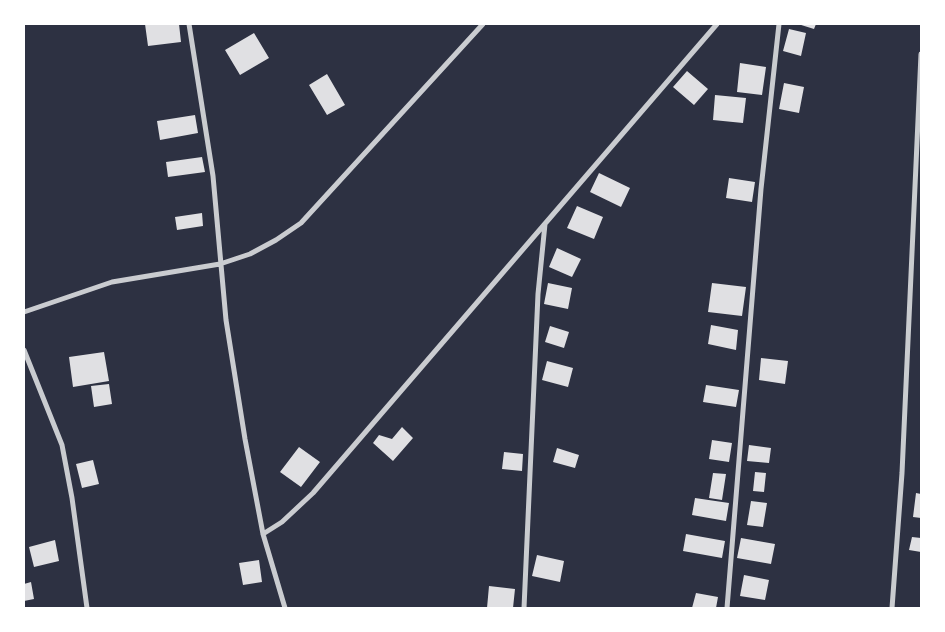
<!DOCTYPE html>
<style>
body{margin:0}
#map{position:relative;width:945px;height:632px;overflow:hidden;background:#2d3142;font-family:"DM Sans",sans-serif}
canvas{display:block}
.frame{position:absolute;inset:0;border:25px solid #fff;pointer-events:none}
</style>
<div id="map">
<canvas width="945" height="632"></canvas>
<div class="frame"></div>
</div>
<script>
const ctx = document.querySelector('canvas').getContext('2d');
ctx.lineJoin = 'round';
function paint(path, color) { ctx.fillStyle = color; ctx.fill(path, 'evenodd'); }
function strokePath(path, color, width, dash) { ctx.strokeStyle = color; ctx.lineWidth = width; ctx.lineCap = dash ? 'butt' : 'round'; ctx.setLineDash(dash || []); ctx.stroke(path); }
paint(new Path2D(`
 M145 24H179L181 42 148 46Z
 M798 24H816L814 29Z
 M789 29 806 33 801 56 783 51Z
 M254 33 269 58 240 75 225 50Z
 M740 63 766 67 762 95 737 92Z
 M687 71 708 89 694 105 673 87Z
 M327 74 345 105 327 115 309 85Z
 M784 83 804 87 799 113 779 109Z
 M715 95 746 98 743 123 713 120Z
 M195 115 198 133 160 140 157 121Z
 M202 157 205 172 168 177 166 162Z
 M599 173 630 188 621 207 590 192Z
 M729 178 755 182 752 202 726 198Z
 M577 206 603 217 594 239 567 228Z
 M202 213 203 226 177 230 175 217Z
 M557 248 581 259 572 277 549 267Z
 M548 283 572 288 568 309 544 304Z
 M712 283 746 287 742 316 708 312Z
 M711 325 738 330 736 350 708 344Z
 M550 326 569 332 564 348 545 342Z
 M104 352 109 381 73 387 69 357Z
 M761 358 788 361 785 384 759 380Z
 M547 361 573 368 568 387 542 380Z
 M109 384 112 404 94 407 91 386Z
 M706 385 739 390 736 407 703 402Z
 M402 427 413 438 393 461 373 443 379 435 392 439Z
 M712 440 732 443 729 462 709 459Z
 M749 445 771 448 769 463 747 461Z
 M299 447 320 462 301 487 280 472Z
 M557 448 579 455 575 468 553 462Z
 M504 452 523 454 522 471 502 469Z
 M93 460 99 484 82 488 76 464Z
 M755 472 766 473 764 492 753 491Z
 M713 473 726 474 722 500 709 498Z
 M916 493 921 494V518L913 517Z
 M695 498 729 503 726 521 692 515Z
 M751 501 767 503 763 527 747 525Z
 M686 534 725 541 722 558 683 551Z
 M912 537 921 538V552L909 550Z
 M741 538 775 544 771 564 737 558Z
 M55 540 59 561 34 567 29 547Z
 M537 555 564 561 560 582 532 576Z
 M259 560 262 582 243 585 239 563Z
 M744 575 769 580 765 600 740 596Z
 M31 582 34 599 24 601V584Z
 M489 586 515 589 513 608H487Z
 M696 593 718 597 716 608H692Z`), '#e0e0e3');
strokePath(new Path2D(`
 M189 24 213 176 226 320 245 439 263 534 285 608
 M24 312 112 282 220 264 250 254 276 240 301 223 483 24
 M24 350 62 445 72 498 87 608
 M263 534 282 522 313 493 717 24
 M524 608 538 294 545 224
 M727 608 761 189 779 24
 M892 608 902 473 921 54`), '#caccd0', 5);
</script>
